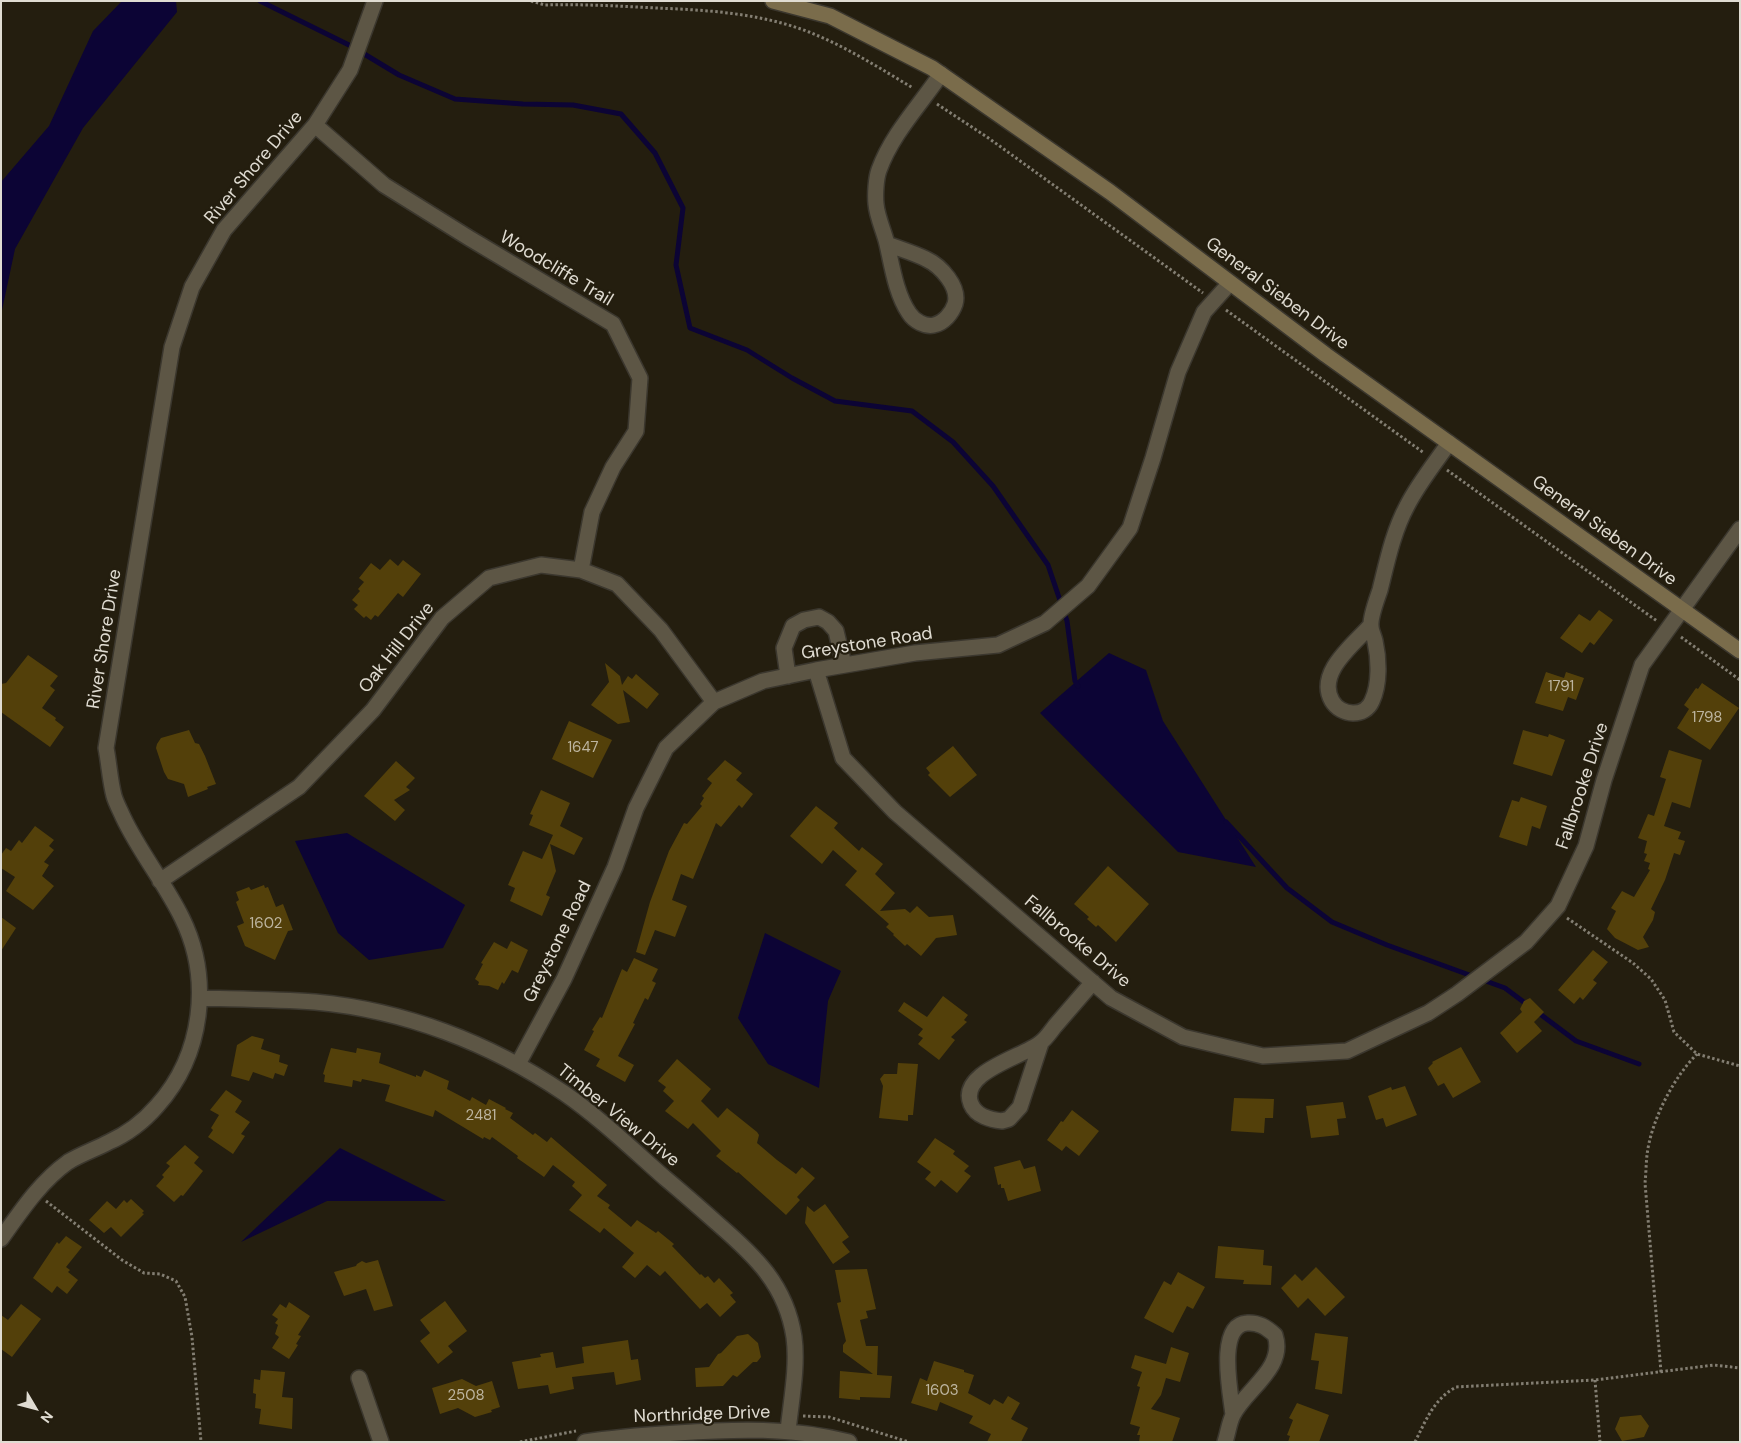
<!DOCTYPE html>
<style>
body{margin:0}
#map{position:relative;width:1741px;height:1443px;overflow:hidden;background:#241e0f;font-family:"DM Sans",sans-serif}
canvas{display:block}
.frame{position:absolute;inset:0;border:2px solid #e0dcd2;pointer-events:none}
.north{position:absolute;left:10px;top:1383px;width:50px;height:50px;-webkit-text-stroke:4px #241e0f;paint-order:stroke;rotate:127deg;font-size:14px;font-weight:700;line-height:20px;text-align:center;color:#e0dcd2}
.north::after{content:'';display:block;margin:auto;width:18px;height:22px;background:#e0dcd2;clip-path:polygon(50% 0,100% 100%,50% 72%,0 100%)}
</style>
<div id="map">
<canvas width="1741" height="1443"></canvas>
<div class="frame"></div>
<div class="north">N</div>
</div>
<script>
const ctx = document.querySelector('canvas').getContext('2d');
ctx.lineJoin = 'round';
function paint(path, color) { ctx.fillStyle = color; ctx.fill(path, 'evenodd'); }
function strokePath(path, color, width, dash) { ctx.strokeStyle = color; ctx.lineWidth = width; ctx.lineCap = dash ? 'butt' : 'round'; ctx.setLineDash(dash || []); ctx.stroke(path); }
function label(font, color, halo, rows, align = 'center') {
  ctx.font = font + ' "DM Sans",sans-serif'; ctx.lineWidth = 4.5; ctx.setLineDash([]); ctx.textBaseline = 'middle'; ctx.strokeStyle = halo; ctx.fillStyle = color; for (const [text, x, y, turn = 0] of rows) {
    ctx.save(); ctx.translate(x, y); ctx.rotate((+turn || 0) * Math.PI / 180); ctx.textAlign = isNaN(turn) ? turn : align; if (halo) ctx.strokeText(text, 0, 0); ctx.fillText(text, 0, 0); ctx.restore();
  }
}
paint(new Path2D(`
 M122 1H176L177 12 83 128 15 249 1 315V182L49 126 93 31Z
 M1109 653 1146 670 1163 721 1256 867 1178 852 1040 713Z
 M347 833 465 905 443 948 369 960 338 933 295 841Z
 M765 933 841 971 828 1001 819 1088 768 1064 738 1018Z
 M340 1148 446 1201H327L241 1242Z`), '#0c0435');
strokePath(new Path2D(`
 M260 1 351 46 399 75 455 99 523 104 573 105 621 114 655 153 683 208 676 265 690 328 747 350 792 378 835 401 912 411 953 442 993 486 1048 565 1067 621 1075 681 1078 686
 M1226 822 1287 888 1332 922 1387 945 1505 988 1529 1006
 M1536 1011 1576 1041 1639 1064`), '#0c0435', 5);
paint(new Path2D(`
 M390 559 398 566 403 560 421 574 403 597 398 593 378 617 375 615 371 620 366 616 364 618 354 609 358 605 352 600 360 591 358 589 364 582 359 578 371 563 380 570Z
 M1599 610 1613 620 1594 645 1590 642 1582 653 1560 638 1579 614 1590 621Z
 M28 655 58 676 50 686 55 690 42 708 56 718 55 720 64 727 50 747 1 712V684L6 683Z
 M605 663 620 676 622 685 628 676 632 679 636 674 659 694 647 709 623 690 630 722 618 724 591 705 609 682Z
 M1546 672 1564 678 1566 672 1584 678 1576 700 1568 697 1563 711 1535 703Z
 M1702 683 1739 708 1710 750 1677 728 1689 709 1684 705 1696 688 1698 689Z
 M569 721 612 740 593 778 552 759Z
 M189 730 195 743 199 744 205 756 216 784 207 787 208 789 188 797 184 784 168 779 164 772 156 748 157 744 161 738Z
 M1523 730 1548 737 1549 734 1565 740 1552 776 1513 764Z
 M953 746 977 775 950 797 928 775 930 773 926 768Z
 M1669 750 1702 760 1690 808 1672 802 1664 826 1681 832 1678 839 1685 841 1680 855 1674 853 1665 880 1651 909 1655 912 1653 920 1643 937 1649 947 1638 950 1615 938 1607 929 1616 911 1611 908 1622 891 1634 897 1650 870 1648 869 1650 863 1644 861 1647 854 1644 853 1647 841 1638 838 1648 814 1654 816 1666 779 1660 777Z
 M725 760 742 773 736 780 753 794 742 808 739 805 721 827 716 823 693 879 681 874 672 900 687 906 675 937 655 930 645 955 636 952 650 902 669 851 684 823 687 824 702 806 700 804 704 798 702 796 712 783 707 779Z
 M396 761 415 778 406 787 410 790 394 800 405 810 395 821 364 796Z
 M541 790 570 803 560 826 583 838 574 855 550 844 556 871 546 895 550 897 542 916 510 901 515 888 508 885 523 851 542 859 553 835 529 825 533 815 530 814Z
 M1521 797 1547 806 1540 829 1532 826 1527 846 1499 837 1512 800 1519 802Z
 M816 806 838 823 834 828 859 851 862 847 883 864 875 874 895 893 880 911 905 909 910 913 917 906 929 917 953 915 957 935 936 938 921 956 907 944 905 946 893 935 894 934 886 927 889 924 845 885 857 871 833 850 822 864 790 836Z
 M35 826 54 840 49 846 54 850 44 862 49 865 42 876 54 886 33 910 6 891 15 877 1 868V855L6 848 11 851 19 840 22 843Z
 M1108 866 1149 904 1116 942 1098 925 1096 927 1087 919 1089 917 1074 904Z
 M264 885 265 888 268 887 276 907 283 904 293 930 288 931 275 960 245 946 237 926 244 923 236 902 239 900 236 892 249 887 251 890Z
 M1 917 16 928 1 951Z
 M511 941 528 950 518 973 512 970 504 984 502 982 498 990 489 986 478 985 479 982 475 979 483 964 481 963 494 942 507 949Z
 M1593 950 1608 962 1593 980 1597 983 1583 1000 1580 997 1574 1004 1558 990Z
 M634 958 658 969 652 981 656 983 648 1000 645 998 633 1023 635 1024 618 1056 634 1065 625 1082 596 1066 600 1059 584 1050 594 1031 592 1030 600 1017 602 1018 622 969 627 972Z
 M943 996 968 1015 964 1020 967 1022 951 1037 955 1040 939 1060 918 1044 923 1038 918 1035 923 1029 898 1011 904 1002 927 1017Z
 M1530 998 1544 1012 1534 1022 1542 1031 1517 1053 1500 1033 1522 1012 1520 1009 1524 1001Z
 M252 1036 264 1039 261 1049 280 1055 279 1062 288 1065 284 1076 275 1073 273 1079 253 1072 249 1081 231 1076 237 1045Z
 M1461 1047 1481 1082 1453 1098 1444 1083 1438 1086 1428 1068 1433 1063 1432 1062Z
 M331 1048 356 1053 357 1048 381 1053 379 1063 416 1077V1075L421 1077 424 1070 449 1081 447 1089 470 1101 472 1097 486 1105 489 1099 506 1108 505 1109 513 1113 510 1118 533 1135 535 1133 547 1142 551 1137 607 1185 597 1196 610 1205 608 1208 631 1227 637 1220 656 1233 658 1231 674 1244 672 1246 700 1275 701 1274 705 1278 708 1276 714 1283 719 1278 733 1293 730 1295 736 1302 720 1317 707 1303 700 1309 665 1271 660 1276 647 1265 635 1278 622 1267 634 1253 604 1228 600 1233 569 1210 582 1195 572 1186 575 1182 553 1165 544 1177 517 1158 518 1156 492 1137 490 1140 484 1137 483 1139 435 1110 433 1117 385 1101 390 1085 362 1079 361 1082 353 1080 352 1087 324 1082 325 1075 323 1074Z
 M677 1059 711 1089 701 1101 718 1118 727 1108 757 1132 759 1135 757 1143 777 1160 796 1174 802 1167 815 1178 797 1197 800 1200 786 1215 738 1172 737 1173 716 1156 721 1151 693 1123 688 1129 665 1111 674 1101 663 1091 666 1087 658 1081Z
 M898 1063 918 1064 913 1115H908V1121L879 1118 883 1086 880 1079 884 1074H897Z
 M1405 1086 1417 1115 1386 1127 1383 1118 1376 1120 1368 1096 1391 1087 1392 1090Z
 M226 1090 242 1101 235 1112 250 1122 241 1134 245 1136 233 1154 208 1137 213 1130 211 1128 219 1115 210 1110Z
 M1234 1098 1274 1099 1273 1118H1265L1264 1133 1231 1131Z
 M1343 1102 1346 1118 1337 1119 1339 1135 1311 1138 1306 1106Z
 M1072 1110 1099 1131 1079 1156 1066 1146 1062 1151 1047 1140 1061 1121 1063 1122Z
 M935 1138 955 1151 953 1154 969 1166 964 1171 971 1176 957 1193 941 1180 935 1187 925 1179 931 1172 917 1162Z
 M185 1145 199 1157 194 1163 203 1171 183 1196 181 1195 174 1202 156 1186 164 1177 162 1175 170 1166 166 1163Z
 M1020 1160 1024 1169 1035 1166 1041 1191 1008 1201 1004 1188H1001V1184L998 1185 994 1167Z
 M131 1199 144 1211 142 1213 144 1214 121 1237 111 1227 104 1233 89 1220 107 1201 116 1209 124 1200 127 1203Z
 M825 1204 849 1237 842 1242 850 1252 833 1264 805 1223 807 1206 814 1212Z
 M66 1236 82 1247 66 1267 70 1270 68 1272 78 1280 67 1294 57 1286 52 1293 33 1278 57 1242 59 1244Z
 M1218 1246 1264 1250 1263 1265 1272 1266 1271 1285 1243 1284 1244 1280 1215 1278Z
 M378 1260 393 1306 374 1311 366 1289 344 1296 334 1272 356 1266 357 1264 362 1261 366 1263Z
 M1316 1267 1345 1297 1325 1316 1308 1298 1298 1308 1281 1288 1295 1274 1302 1281Z
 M867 1269 876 1309 866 1311 868 1318 860 1320 866 1346H878L877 1375 892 1376 890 1398 860 1397V1400L839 1398 840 1371 873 1374 843 1352V1345L846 1341 837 1303 841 1302 835 1270Z
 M1178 1272 1205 1287 1193 1309 1187 1306 1173 1333 1144 1318 1164 1281 1171 1285Z
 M445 1301 467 1331 448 1346 453 1352 438 1364 420 1341 430 1333 420 1320Z
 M289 1302 310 1316 298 1335 301 1336 296 1344 298 1345 289 1359 272 1348 279 1337 275 1334 278 1325 275 1323 278 1319 272 1315 280 1304 286 1308Z
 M21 1304 41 1319 12 1357 1 1349V1315L8 1320Z
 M1315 1333 1348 1337 1342 1394 1315 1389 1319 1361 1311 1360Z
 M748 1334 758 1343 761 1357 757 1362H753L737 1377 733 1375 723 1386 696 1387 695 1368 709 1367 718 1354 721 1353 737 1336Z
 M628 1340 631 1360 638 1359 641 1380 616 1385 614 1372 572 1377 574 1389 550 1394 548 1385 518 1389 512 1362 541 1357 540 1354 553 1352 556 1368 584 1363 582 1347Z
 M1171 1347 1189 1353 1180 1382 1166 1378 1161 1395 1151 1409 1180 1418 1172 1442H1139L1140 1435H1137L1140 1427 1130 1424 1140 1387 1137 1386 1142 1372 1131 1368 1135 1355 1166 1364Z
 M934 1361 964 1370V1372L974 1375 968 1393 990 1405 994 1399 1003 1404 1008 1396 1020 1403 1011 1419 1028 1428 1021 1442H987L991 1434 969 1423 973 1416 940 1402 937 1411 911 1403 920 1378 927 1381Z
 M261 1370 285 1372 282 1397 293 1398 292 1429 259 1424 261 1409 255 1408 256 1394 253 1393 254 1379 260 1380Z
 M462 1379 476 1386 492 1381 500 1407 491 1410 492 1412 475 1417 458 1408 440 1414 432 1388Z
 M1297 1403 1329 1415 1319 1442H1288L1290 1436 1287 1435 1293 1420 1289 1418Z
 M1641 1415 1649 1426 1644 1437 1622 1441 1615 1429 1620 1417Z`), '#53400a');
const street = new Path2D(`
 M315 125 384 185 469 238 613 324 640 378 636 431 613 467 592 512 581 570
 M887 244C900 249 914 253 926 259 941 266 960 287 955 304 952 313 944 323 934 325 925 327 914 321 909 313 896 294 892 266 887 244 884 231 877 217 876 204 875 195 876 178 879 170 892 134 920 105 941 74
 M1370 626C1353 645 1316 673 1332 701 1341 716 1365 718 1372 701 1380 684 1379 659 1375 641 1374 636 1371 631 1371 626 1370 617 1377 599 1380 590 1387 562 1393 532 1407 506 1418 484 1435 463 1449 443
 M816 670 843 758 895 812 1111 998 1183 1037 1263 1056 1347 1051 1428 1013 1457 994 1526 942 1558 906 1586 846 1604 780 1642 665 1740 529
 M788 676 784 648 793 626 804 620 819 617 828 622 836 631 844 665
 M160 881 299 787 373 710 442 618 489 578 541 565 581 570 617 584 661 630 714 702
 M200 998C238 999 277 999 315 1002 404 1010 490 1043 564 1093 600 1118 632 1149 665 1178 683 1193 700 1208 718 1224 755 1256 786 1285 794 1337 798 1367 791 1401 788 1431
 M1041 1043 1020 1107 1009 1119 1002 1121C991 1120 976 1116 971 1104 958 1072 1023 1057 1040 1043 1046 1039 1051 1031 1055 1026 1068 1011 1080 997 1093 982
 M518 1064 564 979 615 867 636 808 666 748 714 702 763 681 816 670 915 653 998 645 1045 623 1088 586 1130 528 1153 458 1178 372 1204 312 1230 283
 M1 1239C21 1211 40 1182 68 1162 81 1154 96 1149 109 1142 127 1134 144 1121 157 1106 203 1055 212 979 182 918 165 883 140 853 123 817 120 810 116 803 114 796 110 781 109 763 106 748L172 347 192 287 224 230 315 125 350 70 375 1
 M359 1378 381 1442
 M585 1442C616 1437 646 1435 677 1433 735 1429 792 1427 849 1442
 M1225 1442C1228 1433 1229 1423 1233 1415 1246 1389 1286 1368 1275 1335 1266 1327 1258 1322 1247 1323 1216 1325 1231 1395 1233 1415`);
const secondary = new Path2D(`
 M773 1 830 16 932 68 1110 192 1326 355 1740 651`);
strokePath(street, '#3b372e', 18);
strokePath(secondary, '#3b372e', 18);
strokePath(new Path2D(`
 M531 1 545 5C582 4 619 6 656 8 707 10 760 13 809 32 845 46 881 69 913 88
 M937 104 987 137 1203 293
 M1226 310 1424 453
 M1447 470 1657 621
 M1681 637 1740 680
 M1567 918 1633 963 1651 979 1665 1000 1674 1032 1697 1054 1740 1066
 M46 1201 122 1260 144 1273 160 1274 176 1281 185 1297 192 1337 201 1442
 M1661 1372 1645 1183C1646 1174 1646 1164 1647 1155 1651 1121 1673 1078 1697 1054
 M1595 1380 1600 1442
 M803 1416 829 1417 909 1442
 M520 1442 576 1431
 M1415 1442C1426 1420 1434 1399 1456 1387L1595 1380 1714 1365 1740 1368`), '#837e72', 3, [2.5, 2.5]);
strokePath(street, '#5d5645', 15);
strokePath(secondary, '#7a6c4b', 15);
label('15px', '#bdb5a0', null, [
 ["1791",1561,687],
 ["1798",1707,718],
 ["1647",583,748],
 ["1602",266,924],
 ["2481",481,1116],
 ["1603",942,1391],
 ["2508",466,1396]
]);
label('18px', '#e0dcd2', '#241e0f', [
 ["River Shore Drive",254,168,-50],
 ["Woodcliffe Trail",556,269,31],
 ["General Sieben Drive",1277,294,37],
 ["General Sieben Drive",1604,531,36],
 ["River Shore Drive",105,639,-81],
 ["Greystone Road",867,644,-9],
 ["Oak Hill Drive",397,648,-52],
 ["Fallbrooke Drive",1583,786,-72],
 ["Greystone Road",558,942,-64],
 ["Fallbrooke Drive",1077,942,40],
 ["Timber View Drive",618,1116,39],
 ["Northridge Drive",702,1415,-2]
]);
</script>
